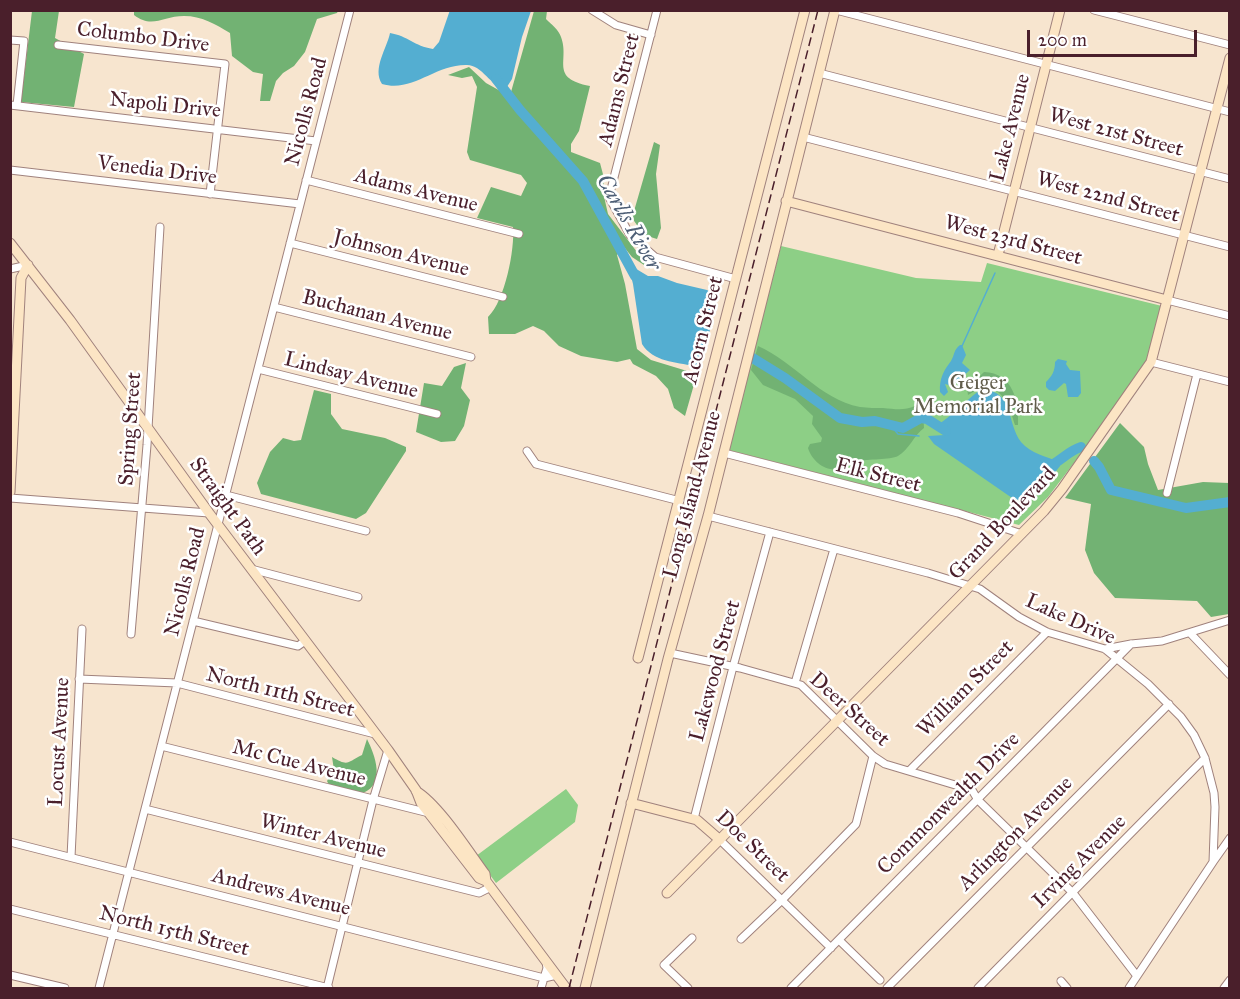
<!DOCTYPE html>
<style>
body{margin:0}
#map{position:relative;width:1240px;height:999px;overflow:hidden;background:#f7e5cf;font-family:"IM FELL Great Primer",serif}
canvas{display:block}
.frame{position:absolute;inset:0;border:12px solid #4a1f2b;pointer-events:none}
.scale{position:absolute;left:1027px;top:30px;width:170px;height:27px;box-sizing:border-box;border:3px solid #4a1f2b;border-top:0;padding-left:8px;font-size:18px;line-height:21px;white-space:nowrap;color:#4a1f2b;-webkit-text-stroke:4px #fff;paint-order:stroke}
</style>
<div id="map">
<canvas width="1240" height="999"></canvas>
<div class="frame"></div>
<div class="scale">200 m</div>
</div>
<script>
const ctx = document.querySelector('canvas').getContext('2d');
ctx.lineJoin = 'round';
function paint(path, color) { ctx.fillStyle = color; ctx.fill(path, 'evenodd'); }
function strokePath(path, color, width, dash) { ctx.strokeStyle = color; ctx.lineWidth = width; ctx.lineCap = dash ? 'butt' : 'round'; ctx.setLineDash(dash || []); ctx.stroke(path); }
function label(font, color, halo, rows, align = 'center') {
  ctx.font = font + ' "IM FELL Great Primer",serif'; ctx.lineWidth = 5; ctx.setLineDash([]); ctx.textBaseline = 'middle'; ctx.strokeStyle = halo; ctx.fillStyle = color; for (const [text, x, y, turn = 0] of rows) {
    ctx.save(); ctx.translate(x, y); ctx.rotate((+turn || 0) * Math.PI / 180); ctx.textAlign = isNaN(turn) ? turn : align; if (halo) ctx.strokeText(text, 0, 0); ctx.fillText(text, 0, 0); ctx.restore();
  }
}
paint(new Path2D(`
 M781 246 916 278 981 282 987 263 1166 307 1151 362 1048 497 1019 525 728 450Z
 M566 789 578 805 575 822 496 883 476 856Z`), '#8dcf86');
paint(new Path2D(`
 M32 11H59L55 38 84 54 74 107 21 102Z
 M134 11V10L338 11 337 13 317 19 305 52 294 66 283 73 276 81 270 101H260L263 74 253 72 232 56 230 33C215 24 202 16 184 16 163 16 152 29 134 15Z
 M534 11H547L546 19C551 24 559 30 561 37 570 61 549 78 590 86L579 131 571 144V152L600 163 604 178 603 192 608 214 650 269 632 257 624 247 617 255 625 284 637 349 651 360 697 374 685 416 674 408 668 389 656 376 633 364 630 359 617 362 581 356 559 346 544 331 533 326 515 334H489L488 317C505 301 515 249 513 227L477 218 491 187 521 196 527 183 521 175 470 160 467 152 477 87 472 76 462 78 448 75 469 67 486 83 504 93 507 97 511 92Z
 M654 142 660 145 656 174 661 228 657 239 644 235 632 218Z
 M758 346C795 362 819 399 860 407 868 408 876 408 883 408 895 409 904 411 915 406L923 411 924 428C914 435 909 450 898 456 890 460 868 459 857 461 851 463 846 468 840 469 825 472 812 461 808 448L810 444 821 442 822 438 812 424 813 416 795 399 763 385 751 370Z
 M466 363 461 388 470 400 464 426 455 441 441 442 416 432 424 383 442 386 454 367Z
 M984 372C1013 373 1019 401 1018 425H1015C1008 401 997 375 968 395L967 388Z
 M314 390 331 394V414L342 429 385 438 406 447V451L366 513 356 519 261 494 257 483 270 452 283 438 294 441 301 440Z
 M1120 423 1144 447 1148 464 1158 490 1203 482 1229 483V614L1211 617 1197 601 1115 598 1094 573 1085 550 1091 504 1065 498Z
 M367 739C375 755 386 784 363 793L329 785 327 781 334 770 332 757C349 767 347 762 362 755Z`), '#72b273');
paint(new Path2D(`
 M450 10 531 11 522 37 512 79 505 90C491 86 482 65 467 65 435 64 413 93 382 84 372 69 387 48 390 33 408 36 414 46 433 49L439 42Z
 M628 264 648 276H658L677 283 707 290 710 292C715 306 709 361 694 366 676 362 653 362 642 344L633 284Z
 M960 345H962L966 355 962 363 970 370 952 386 945 384 948 392 944 396 940 392C939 379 944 370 951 361 955 354 953 351 960 345Z
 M1058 359 1067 361 1066 364 1070 370 1080 371 1081 393 1078 397H1068L1066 384 1064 383 1055 391 1049 390 1046 387V382C1052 376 1055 371 1055 362Z
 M980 390C1014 388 1006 422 1021 442 1031 454 1046 456 1059 462L1060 466C1048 481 1037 501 1015 500L934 444 928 436 945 435 946 432 935 428V426C944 423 969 398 980 390Z`), '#54aed1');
strokePath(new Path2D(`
 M962 346 995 273
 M891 426 898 434 919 436`), '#54aed1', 1.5);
strokePath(new Path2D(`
 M496 79 520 110 583 181 635 276
 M751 357 785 378 840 418 862 422 875 421 903 428 921 418 927 419 946 431
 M1094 461 1099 467 1111 490 1186 508 1230 502
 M1048 467C1061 461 1068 451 1081 447`), '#54aed1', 10);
const street = new Path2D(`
 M592 10 616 25 651 35
 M657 10 609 197 630 235 655 257 736 279
 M836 10 1230 112
 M1094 10 1230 45
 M10 40 24 41 17 105
 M58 45 225 64 210 194
 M819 73 1230 179
 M10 105 316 141
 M803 137 1230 247
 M10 170 300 204
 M306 180 519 234
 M290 243 503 297
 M10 269 28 265
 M1167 300 1230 316
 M274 307 471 357
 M1151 362 1230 382
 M258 369 437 414
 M527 451 536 464 680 501
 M724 453 958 513 1022 534
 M1167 493 1197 374
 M226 495 366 531
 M10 498 209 513
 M708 516 928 573 980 589 1019 617 1047 632 1105 649 1148 684 1181 717 1194 735 1205 758 1214 793 1215 807 1213 862 1129 988
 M251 569 358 597
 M193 621 298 646 305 641
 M1190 633 1230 675
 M131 634 147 445 160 227
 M1105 649 1131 644 1162 641 1230 620
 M670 653 740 668 801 685 873 756 885 764 972 790 978 800 1073 893 1137 976
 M79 679 177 683 375 734
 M795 683 834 549
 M161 746 429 813
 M910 770 1047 632
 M145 809 479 893 491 887
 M694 819 733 667 770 532
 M720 840 831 948
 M10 842 544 978 557 975
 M71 857 82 629
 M1213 862 1230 838
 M10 909 329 988
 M741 939 782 900 856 824 873 756
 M839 940 880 980
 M10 975 65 988
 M1061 981 1067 988
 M99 988 350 10
 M327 988 373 800 388 750
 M541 988 547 968 546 962
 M688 988 664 965 692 938
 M791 988 1131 644
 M887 988 1169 704
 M978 988 1205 758
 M1224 988 1230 980`);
const secondary = new Path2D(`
 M786 201 1167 300
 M10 243 70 320 209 513 388 750 416 790 421 803 479 878 486 881
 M998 255 1060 10
 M10 492 21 278 28 265
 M638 658 805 10
 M416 791C439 805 468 851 485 874L486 881 566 988
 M631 803 697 820 720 840
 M667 893 1044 511 1062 489 1151 362 1230 58
 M585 988 668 659 708 516 835 10`);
strokePath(street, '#a0827d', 9);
strokePath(secondary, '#a0827d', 11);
strokePath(street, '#fff', 7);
strokePath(secondary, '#fce5c4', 9);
strokePath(new Path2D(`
 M569 988 818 10`), '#4a1f2b', 1.5, [9, 4.5]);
label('21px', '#4a1f2b', '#fff', [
 ["Columbo Drive",143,38,7],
 ["Adams Street",620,90,-76],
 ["Napoli Drive",165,106,6],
 ["Nicolls Road",307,112,-75],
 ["Lake Avenue",1011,128,-76],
 ["West 21st Street",1116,133,15],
 ["Venedia Drive",157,171,7],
 ["Adams Avenue",416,191,14],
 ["West 22nd Street",1108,198,15],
 ["West 23rd Street",1013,241,15],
 ["Johnson Avenue",401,254,14],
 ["Buchanan Avenue",377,316,14],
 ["Acorn Street",704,330,-76],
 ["Lindsay Avenue",351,376,14],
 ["Spring Street",131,429,-86],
 ["Elk Street",878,476,14],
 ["Long Island Avenue",693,495,-75],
 ["Straight Path",227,507,54],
 ["Grand Boulevard",1003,524,-47],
 ["Nicolls Road",186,582,-76],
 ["Lake Drive",1070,620,24],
 ["Lakewood Street",716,671,-75],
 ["William Street",966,689,-45],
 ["North 11th Street",280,693,14],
 ["Deer Street",849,710,42],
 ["Locust Avenue",60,742,-87],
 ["Mc Cue Avenue",299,764,14],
 ["Commonwealth Drive",949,804,-45],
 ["Arlington Avenue",1016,834,-45],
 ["Winter Avenue",323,837,14],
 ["Doe Street",752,847,44],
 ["Irving Avenue",1080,862,-45],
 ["Andrews Avenue",281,893,14],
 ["North 15th Street",174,932,14]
]);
label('21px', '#615d4b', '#fff', [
 ["Geiger",978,384],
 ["Memorial Park",978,408]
]);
label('italic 22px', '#4e5f76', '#fff', [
 ["Carlls River",628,223,60]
]);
</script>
